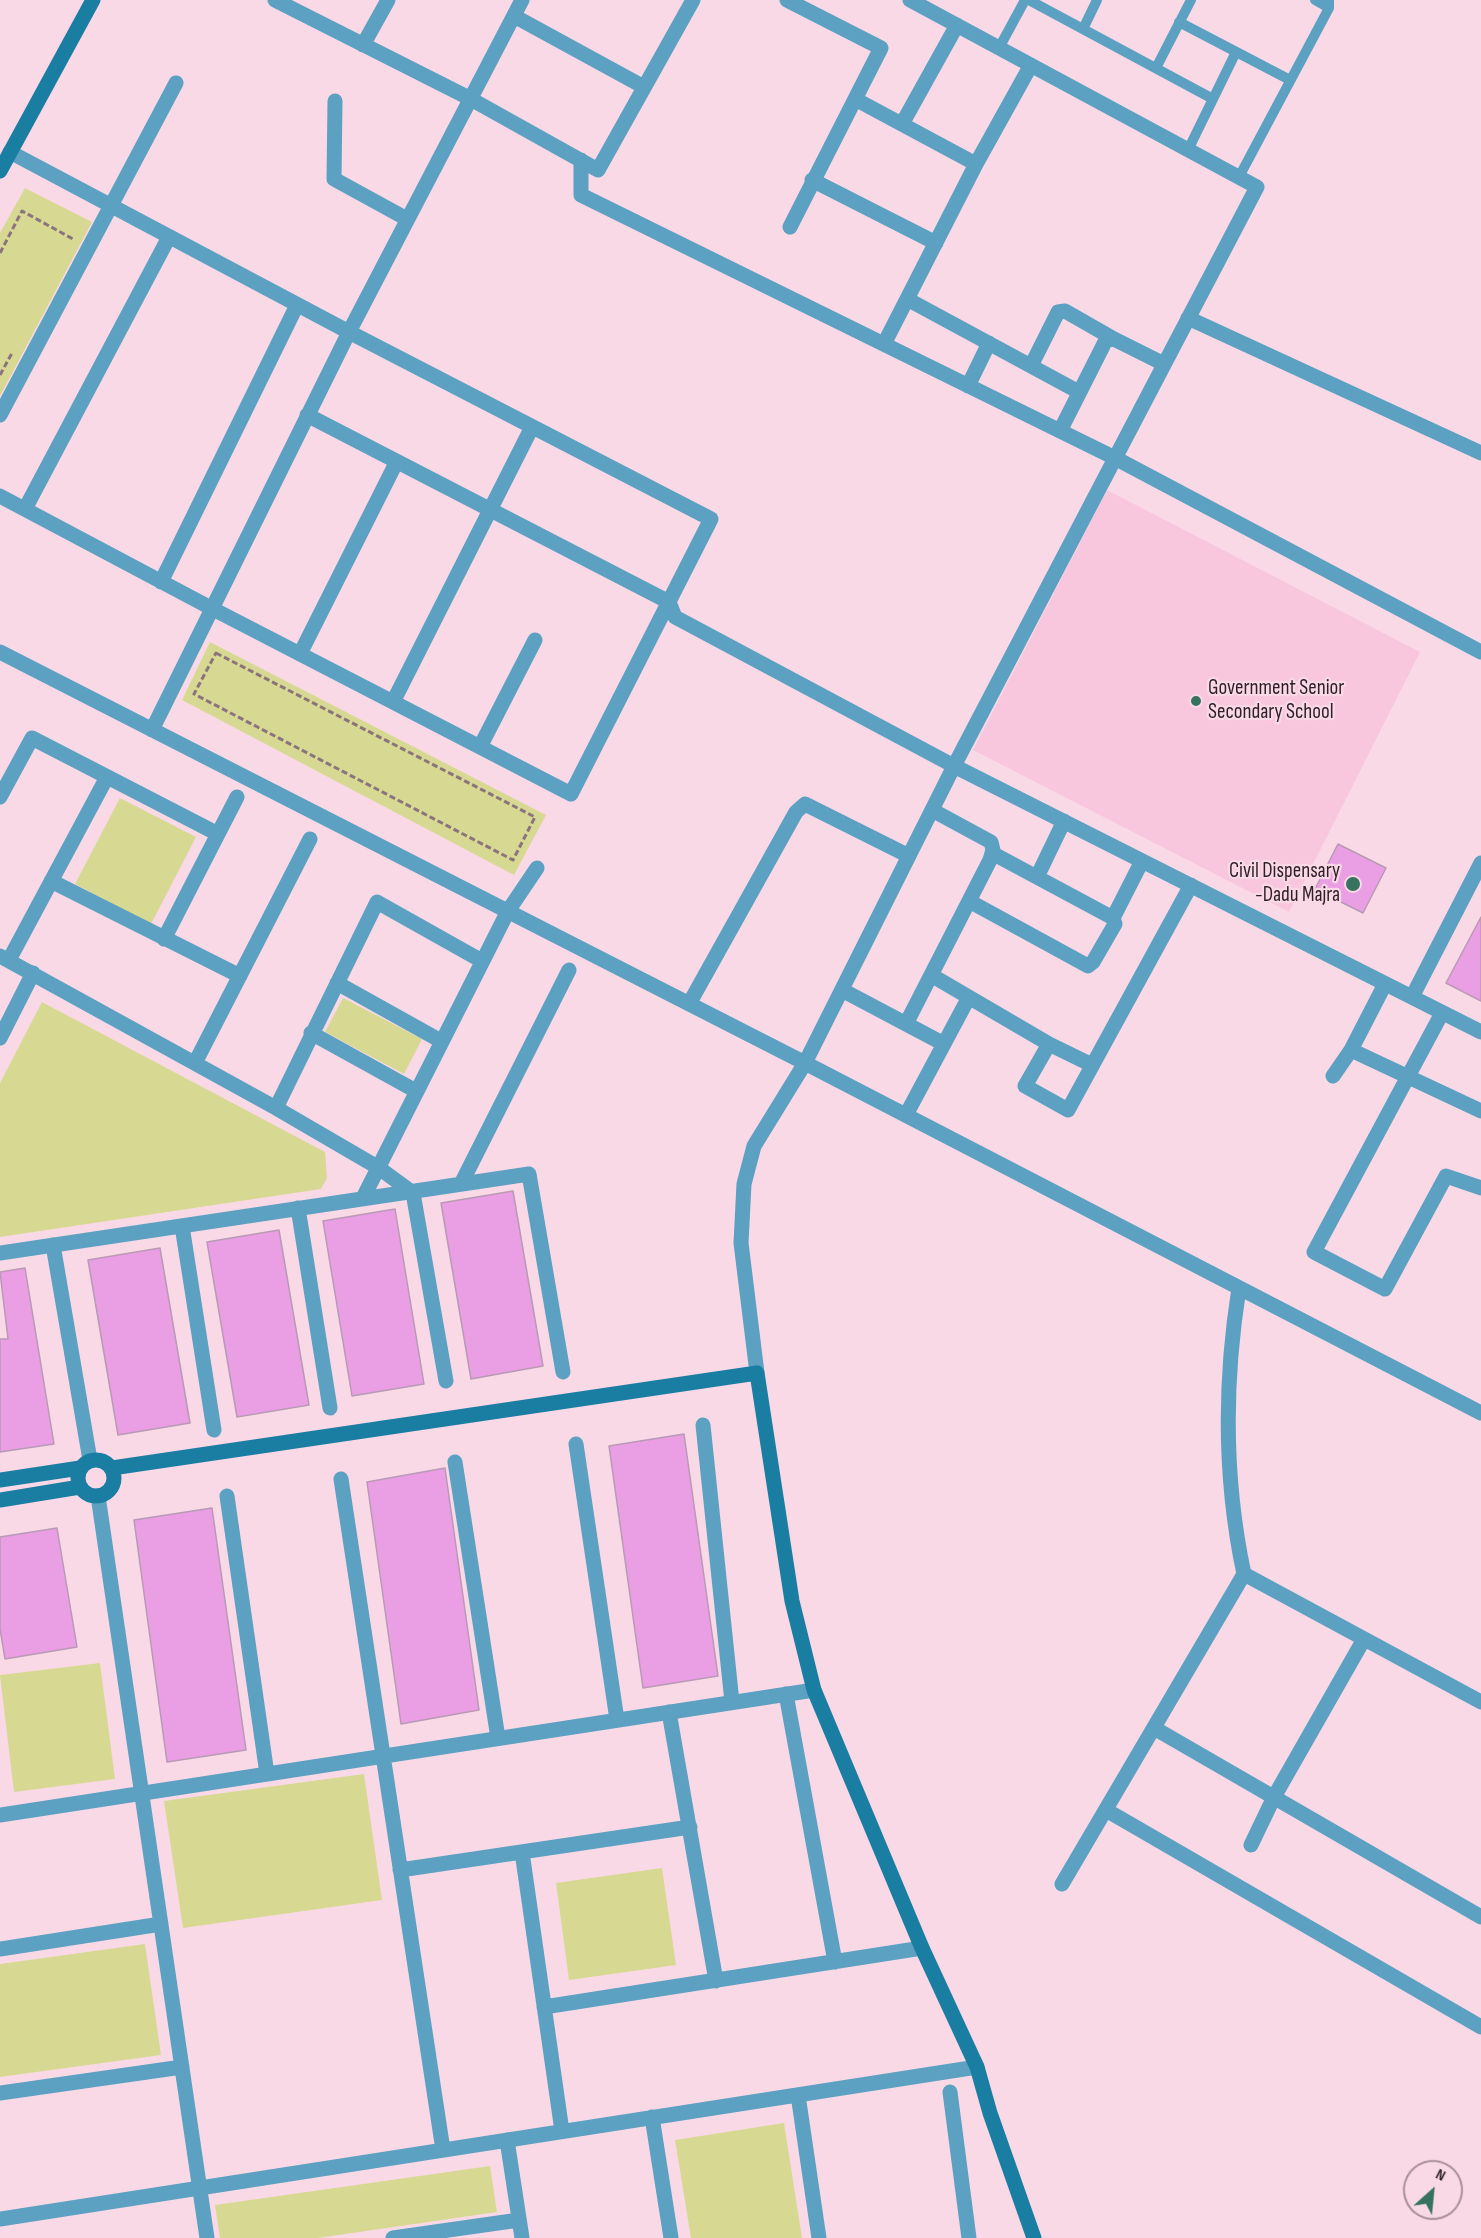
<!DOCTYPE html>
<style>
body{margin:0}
#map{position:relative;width:1481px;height:2238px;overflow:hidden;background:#fad9e7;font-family:"Sofia Sans Condensed",sans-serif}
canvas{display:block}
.north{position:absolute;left:1403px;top:2160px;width:60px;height:60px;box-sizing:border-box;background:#fad9e7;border:2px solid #a88f9a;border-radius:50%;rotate:27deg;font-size:16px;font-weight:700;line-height:24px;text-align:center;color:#2e1f26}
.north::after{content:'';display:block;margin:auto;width:21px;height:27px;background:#35735f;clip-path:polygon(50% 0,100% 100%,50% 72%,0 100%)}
</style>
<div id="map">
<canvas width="1481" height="2238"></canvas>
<div class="north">N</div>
</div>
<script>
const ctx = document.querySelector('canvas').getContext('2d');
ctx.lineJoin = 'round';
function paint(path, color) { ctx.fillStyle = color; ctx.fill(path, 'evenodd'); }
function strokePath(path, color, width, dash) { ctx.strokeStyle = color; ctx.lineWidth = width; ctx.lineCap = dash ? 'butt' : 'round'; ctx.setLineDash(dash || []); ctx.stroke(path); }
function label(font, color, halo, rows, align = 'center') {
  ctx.font = font + ' "Sofia Sans Condensed",sans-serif'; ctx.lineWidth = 4.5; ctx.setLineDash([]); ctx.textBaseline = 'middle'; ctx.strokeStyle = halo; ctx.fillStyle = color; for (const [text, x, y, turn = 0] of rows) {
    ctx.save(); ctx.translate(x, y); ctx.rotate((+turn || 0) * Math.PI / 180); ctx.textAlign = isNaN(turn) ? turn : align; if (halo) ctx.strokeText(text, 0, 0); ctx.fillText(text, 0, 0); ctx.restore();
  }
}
paint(new Path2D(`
 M1107 490 1420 652 1289 912 973 750Z`), '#f8c7dd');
paint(new Path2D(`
 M25 188 92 222 0 396V233Z
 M210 642 546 815 514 875 182 700Z
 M120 798 196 837 151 924 75 884Z
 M343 998 422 1039 404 1074 325 1032Z
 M42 1002 325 1152 327 1178 321 1189 0 1237V1083Z
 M100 1663 115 1779 14 1792 0 1675Z
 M364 1774 382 1900 183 1928 164 1801Z
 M662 1868 676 1965 569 1980 556 1883Z
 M145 1944 161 2055 0 2077V1964Z
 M784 2123 802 2238H691L675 2140Z
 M490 2166 497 2212 318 2238H220L215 2205Z`), '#d7d993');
const building = new Path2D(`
 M1338 844 1386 868 1363 913 1315 889Z
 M1481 917V1001L1446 983Z
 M513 1191 543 1366 471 1379 441 1203Z
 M395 1209 424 1384 352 1396 323 1221Z
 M279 1230 309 1405 237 1417 207 1242Z
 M160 1248 190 1423 118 1435 88 1260Z
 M25 1268 54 1444 0 1452V1339H8L0 1272Z
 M684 1434 718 1676 643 1688 609 1446Z
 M445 1468 479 1710 401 1724 367 1482Z
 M212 1508 246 1750 167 1762 134 1520Z
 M57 1528 77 1647 5 1659 0 1629V1537Z`);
paint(building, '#ea9ee4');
strokePath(building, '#b89ab5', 1.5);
strokePath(new Path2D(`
 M0 253 22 211 73 239
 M0 375 12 353
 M216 653 535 817 513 860 194 694Z`), '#8b747e', 3, [6, 3]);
strokePath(new Path2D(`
 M1029 0 1213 99
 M1315 0 1329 8
 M1179 22 1290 80
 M1083 29 1097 0
 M999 48 1025 0
 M1156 68 1191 0
 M1188 150 1236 52
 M1239 177 1329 8V0`), '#5ca1c1', 10);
strokePath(new Path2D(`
 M275 0 469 98 598 170 693 0
 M787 0 881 48 790 227
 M514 16 644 87
 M363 45 388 0
 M855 99 976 164
 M335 101 334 179 407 219
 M902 124 957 25
 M581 160V195L1115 458 1481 652
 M812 180 936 243
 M907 299 1079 392
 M1188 318 1481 453
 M884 344 976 164 1031 65
 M1031 366 1058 312 1065 311 1114 339
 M968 386 989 343
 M0 415 176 83
 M307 415 669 602 675 617 954 766 1481 1032
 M1060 431 1106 340 1114 339 1164 364
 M0 496 211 608 571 794 711 519 349 332 10 152
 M25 509 169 237
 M161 582 297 305
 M0 652 805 1063 1481 1413
 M300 654 396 463
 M393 702 532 427
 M152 730 349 332 522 0
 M480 747 535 640
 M0 797 32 738 218 834
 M1037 877 1064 821
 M51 881 240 976
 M969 901 1088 966 1093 962 1115 924 1113 918 992 853
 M1113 918 1142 861
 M164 939 237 797
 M0 956 276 1108 379 1168 413 1193 446 1381
 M9 960 107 777
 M931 975 1049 1044 1092 1065
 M337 983 441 1041
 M842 990 944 1044
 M1412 997 1481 863
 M689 1004 796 812 805 804 909 856
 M1442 1013 1314 1252 1385 1289 1446 1176 1481 1188
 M907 1022 990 860 993 850 991 842 932 810
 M311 1033 416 1091
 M0 1038 33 973
 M1049 1044 1025 1086 1068 1110 1191 885
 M1351 1050 1481 1111
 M195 1063 310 839
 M1333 1076 1351 1050 1385 984
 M276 1108 377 902 482 961
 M906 1115 969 997
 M461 1184 569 970
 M363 1198 508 911 537 868
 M298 1208 330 1408
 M182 1226 214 1430
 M53 1245 90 1460
 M0 1253 529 1174 563 1372
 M1239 1288C1224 1383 1224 1480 1244 1574L1481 1702
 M757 1373 741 1243 744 1184 754 1146 805 1063 954 766 1257 187 910 0
 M703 1425 732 1702
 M576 1444 617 1720
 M455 1462 498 1738
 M341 1479 443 2150
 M98 1496 207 2238
 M227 1496 267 1774
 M786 1694 835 1962
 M669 1712 716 1981
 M1154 1728 1481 1917
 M1106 1810 1481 2027
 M0 1815 814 1690
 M1251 1845 1274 1797 1364 1639
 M522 1852 562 2131
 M400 1870 690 1827
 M1062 1884 1244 1574
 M0 1949 161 1924
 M544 2007 922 1948
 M950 2092 969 2238
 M0 2093 182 2067
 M798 2095 819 2238
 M652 2117 671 2238
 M507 2140 522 2238
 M0 2219 977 2067
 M393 2238 519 2220`), '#5ca1c1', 15);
strokePath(new Path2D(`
 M0 171 93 0
 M78 1478a18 18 0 1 1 36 0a18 18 0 1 1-36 0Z
 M112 1468 757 1373 792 1601 814 1690 922 1948 977 2067 990 2113 1034 2238
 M0 1480 80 1468
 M0 1500 80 1487`), '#1a7da2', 15);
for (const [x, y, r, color] of [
 [1196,701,6,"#35735f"],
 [1353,884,8,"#35735f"]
]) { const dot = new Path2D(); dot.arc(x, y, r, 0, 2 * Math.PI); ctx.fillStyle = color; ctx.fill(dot); strokePath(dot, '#fad9e7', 2); }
label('21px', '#2e1f26', '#fad9e7', [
 ["Government Senior",1208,689],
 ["Secondary School",1208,713],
 ["Civil Dispensary",1340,872,"right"],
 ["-Dadu Majra",1340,896,"right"]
], 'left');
</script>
